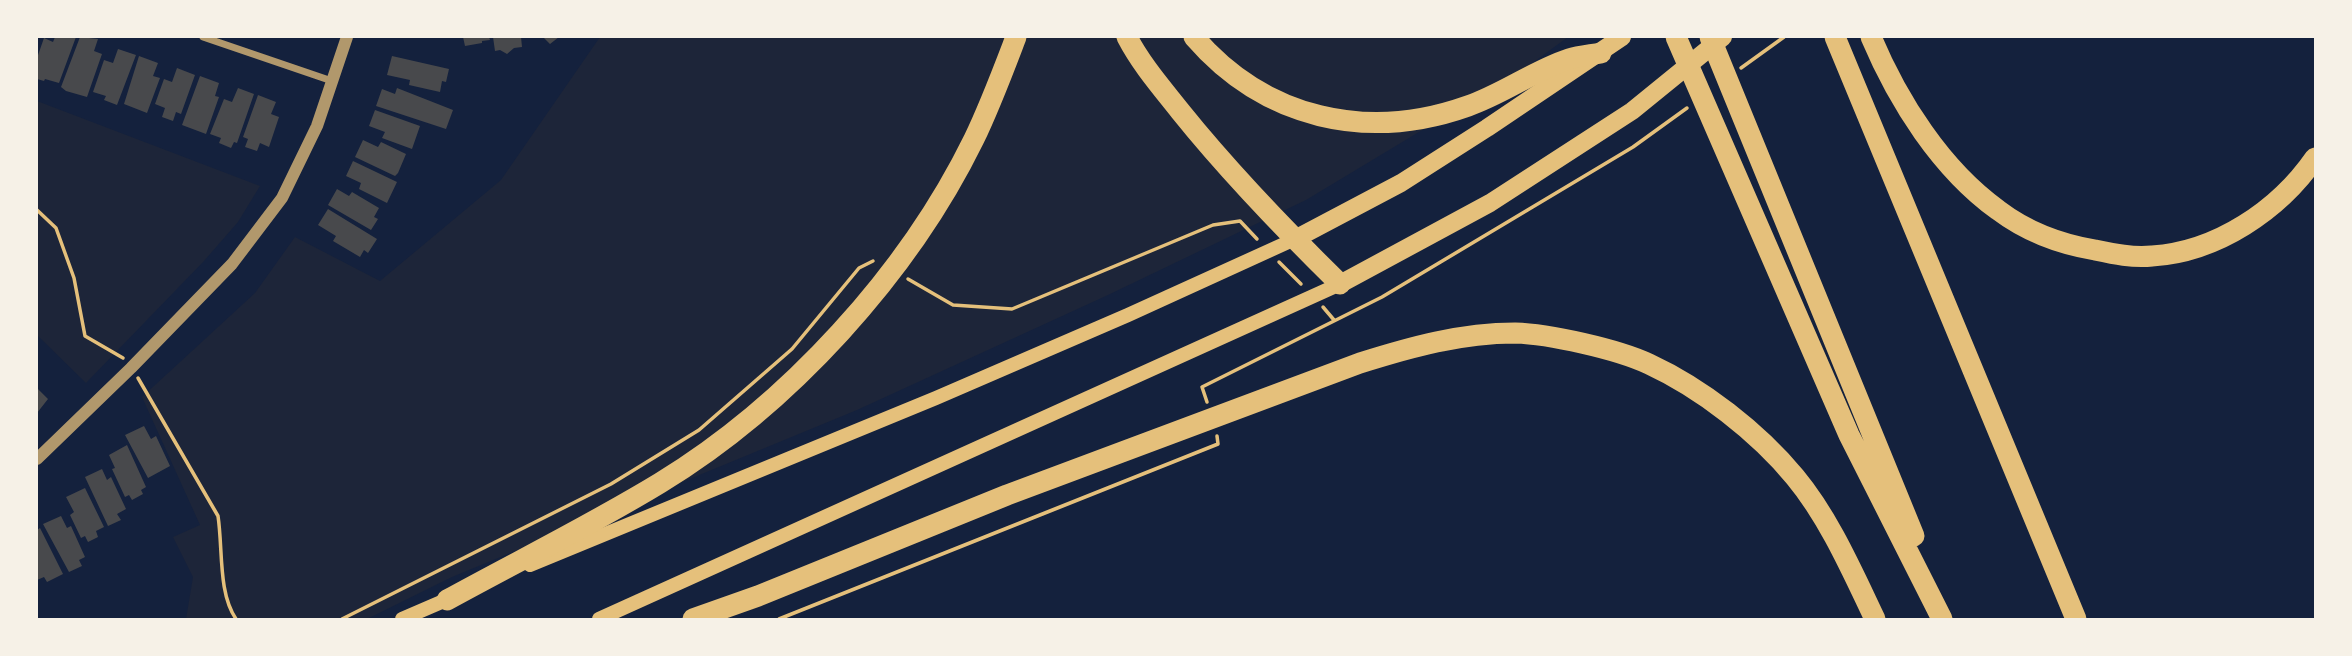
<!DOCTYPE html>
<style>
body{margin:0}
#map{position:relative;width:2352px;height:656px;overflow:hidden;background:#14213d;font-family:"Varela Round",sans-serif}
canvas{display:block}
.frame{position:absolute;inset:0;border:38px solid #f6f1e7;pointer-events:none}
</style>
<div id="map">
<canvas width="2352" height="656"></canvas>
<div class="frame"></div>
</div>
<script>
const ctx = document.querySelector('canvas').getContext('2d');
ctx.lineJoin = 'round';
function paint(path, color) { ctx.fillStyle = color; ctx.fill(path, 'evenodd'); }
function strokePath(path, color, width, dash) { ctx.strokeStyle = color; ctx.lineWidth = width; ctx.lineCap = dash ? 'butt' : 'round'; ctx.setLineDash(dash || []); ctx.stroke(path); }
paint(new Path2D(`
 M600 37H1568L1527 67 1306 200 1108 295 857 410 452 577 367 619H186L193 577 173 537 200 525 142 397 255 293 295 237 380 281 501 180Z
 M37 101 260 186 238 222 204 261 86 383 37 335Z`), '#1d2539');
paint(new Path2D(`
 M55 37H76L59 83 45 79 44 81 37 79V58L44 38 53 42Z
 M80 37 98 39 94 51 102 54 87 97 66 91 61 87Z
 M463 37H489L490 40 482 41V43L465 46Z
 M493 37H521L522 47 514 48 507 54 500 50 495 51Z
 M543 37H559L550 44Z
 M118 49 136 55 117 105 104 100 106 96 93 92 104 60 113 63Z
 M139 56 158 63 153 76 160 78 147 113 124 104Z
 M392 56 449 69 446 82 442 81 440 92 409 85 410 80 387 75Z
 M177 68 195 75 181 114 176 112 173 121 162 117 165 108 155 104 164 79 172 82Z
 M200 76 219 83 215 96 219 97 206 134 182 125Z
 M238 88 254 94 237 143 234 142 231 148 219 143 221 138 210 134 224 99 232 102Z
 M397 88 453 110 446 129 376 106 382 89 395 94Z
 M258 95 276 102 271 114 279 117 269 147 260 143 257 151 245 147 248 139 243 137Z
 M375 110 420 126 412 149 382 138 385 132 369 126Z
 M363 140 378 147 381 142 406 154 398 173 395 176 355 157Z
 M353 161 397 182 387 203 359 189 361 183 346 176Z
 M337 189 349 196 352 192 379 208 374 217 378 219 371 230 328 205Z
 M328 209 377 239 368 253 364 250 360 257 333 241 336 236 318 225Z
 M37 388 48 399 37 413Z
 M144 426 151 439 156 436 170 466 148 478 125 435Z
 M127 445 146 487 141 490 143 494 132 500 129 495 125 497 112 469 115 468 109 455Z
 M102 469 107 480 111 477 126 509 117 514 121 520 108 526 85 477Z
 M85 488 104 527 96 531 98 537 88 542 85 536 81 538 70 515 74 512 66 497Z
 M61 516 67 528 71 526 85 557 79 560 82 566 69 572 43 524Z
 M40 528 63 574 47 582 44 577 37 580V530Z`), '#48494c');
strokePath(new Path2D(`
 M1741 68 1784 37
 M37 210 56 228 74 278 85 336 123 358
 M1279 262 1301 284
 M908 279 953 305 1012 309 1213 225 1240 221 1257 239
 M1323 307 1334 320
 M138 378 218 516C223 549 218 593 236 619
 M1207 402 1202 387 1382 297 1633 147 1687 108
 M342 619 611 484 699 430 792 349 859 268 873 261
 M779 619 1218 444 1217 436`), '#e5c07b', 3.5);
strokePath(new Path2D(`
 M203 37 332 81`), '#b1986c', 7);
strokePath(new Path2D(`
 M37 459 131 368 232 264 282 198 317 126 347 37`), '#b1986c', 12);
strokePath(new Path2D(`
 M530 565 936 398 1128 315 1295 239
 M402 619 453 597
 M599 619 1340 284`), '#e5c07b', 14);
strokePath(new Path2D(`
 M1295 239 1401 183 1487 128 1622 37
 M1340 284 1490 203 1632 111 1723 37`), '#e5c07b', 18);
strokePath(new Path2D(`
 M1127 37C1141 64 1161 87 1180 111 1229 172 1284 229 1340 284
 M1194 37C1265 119 1367 142 1468 106 1503 94 1535 70 1569 59 1579 56 1590 55 1601 53
 M1676 37 1849 435 1942 619
 M1710 37 1914 536
 M1835 37 2076 619
 M1871 37C1898 101 1941 169 1998 210 2027 232 2059 244 2095 250 2114 254 2133 258 2152 256 2217 252 2279 210 2315 158
 M447 600C518 561 591 525 660 483 788 405 908 274 974 139 990 106 1003 71 1016 37
 M693 619 758 596 1007 495 1360 363C1411 347 1461 333 1515 333 1549 334 1617 349 1649 364 1701 388 1758 432 1795 477 1829 518 1852 571 1875 619`), '#e5c07b', 21);
</script>
